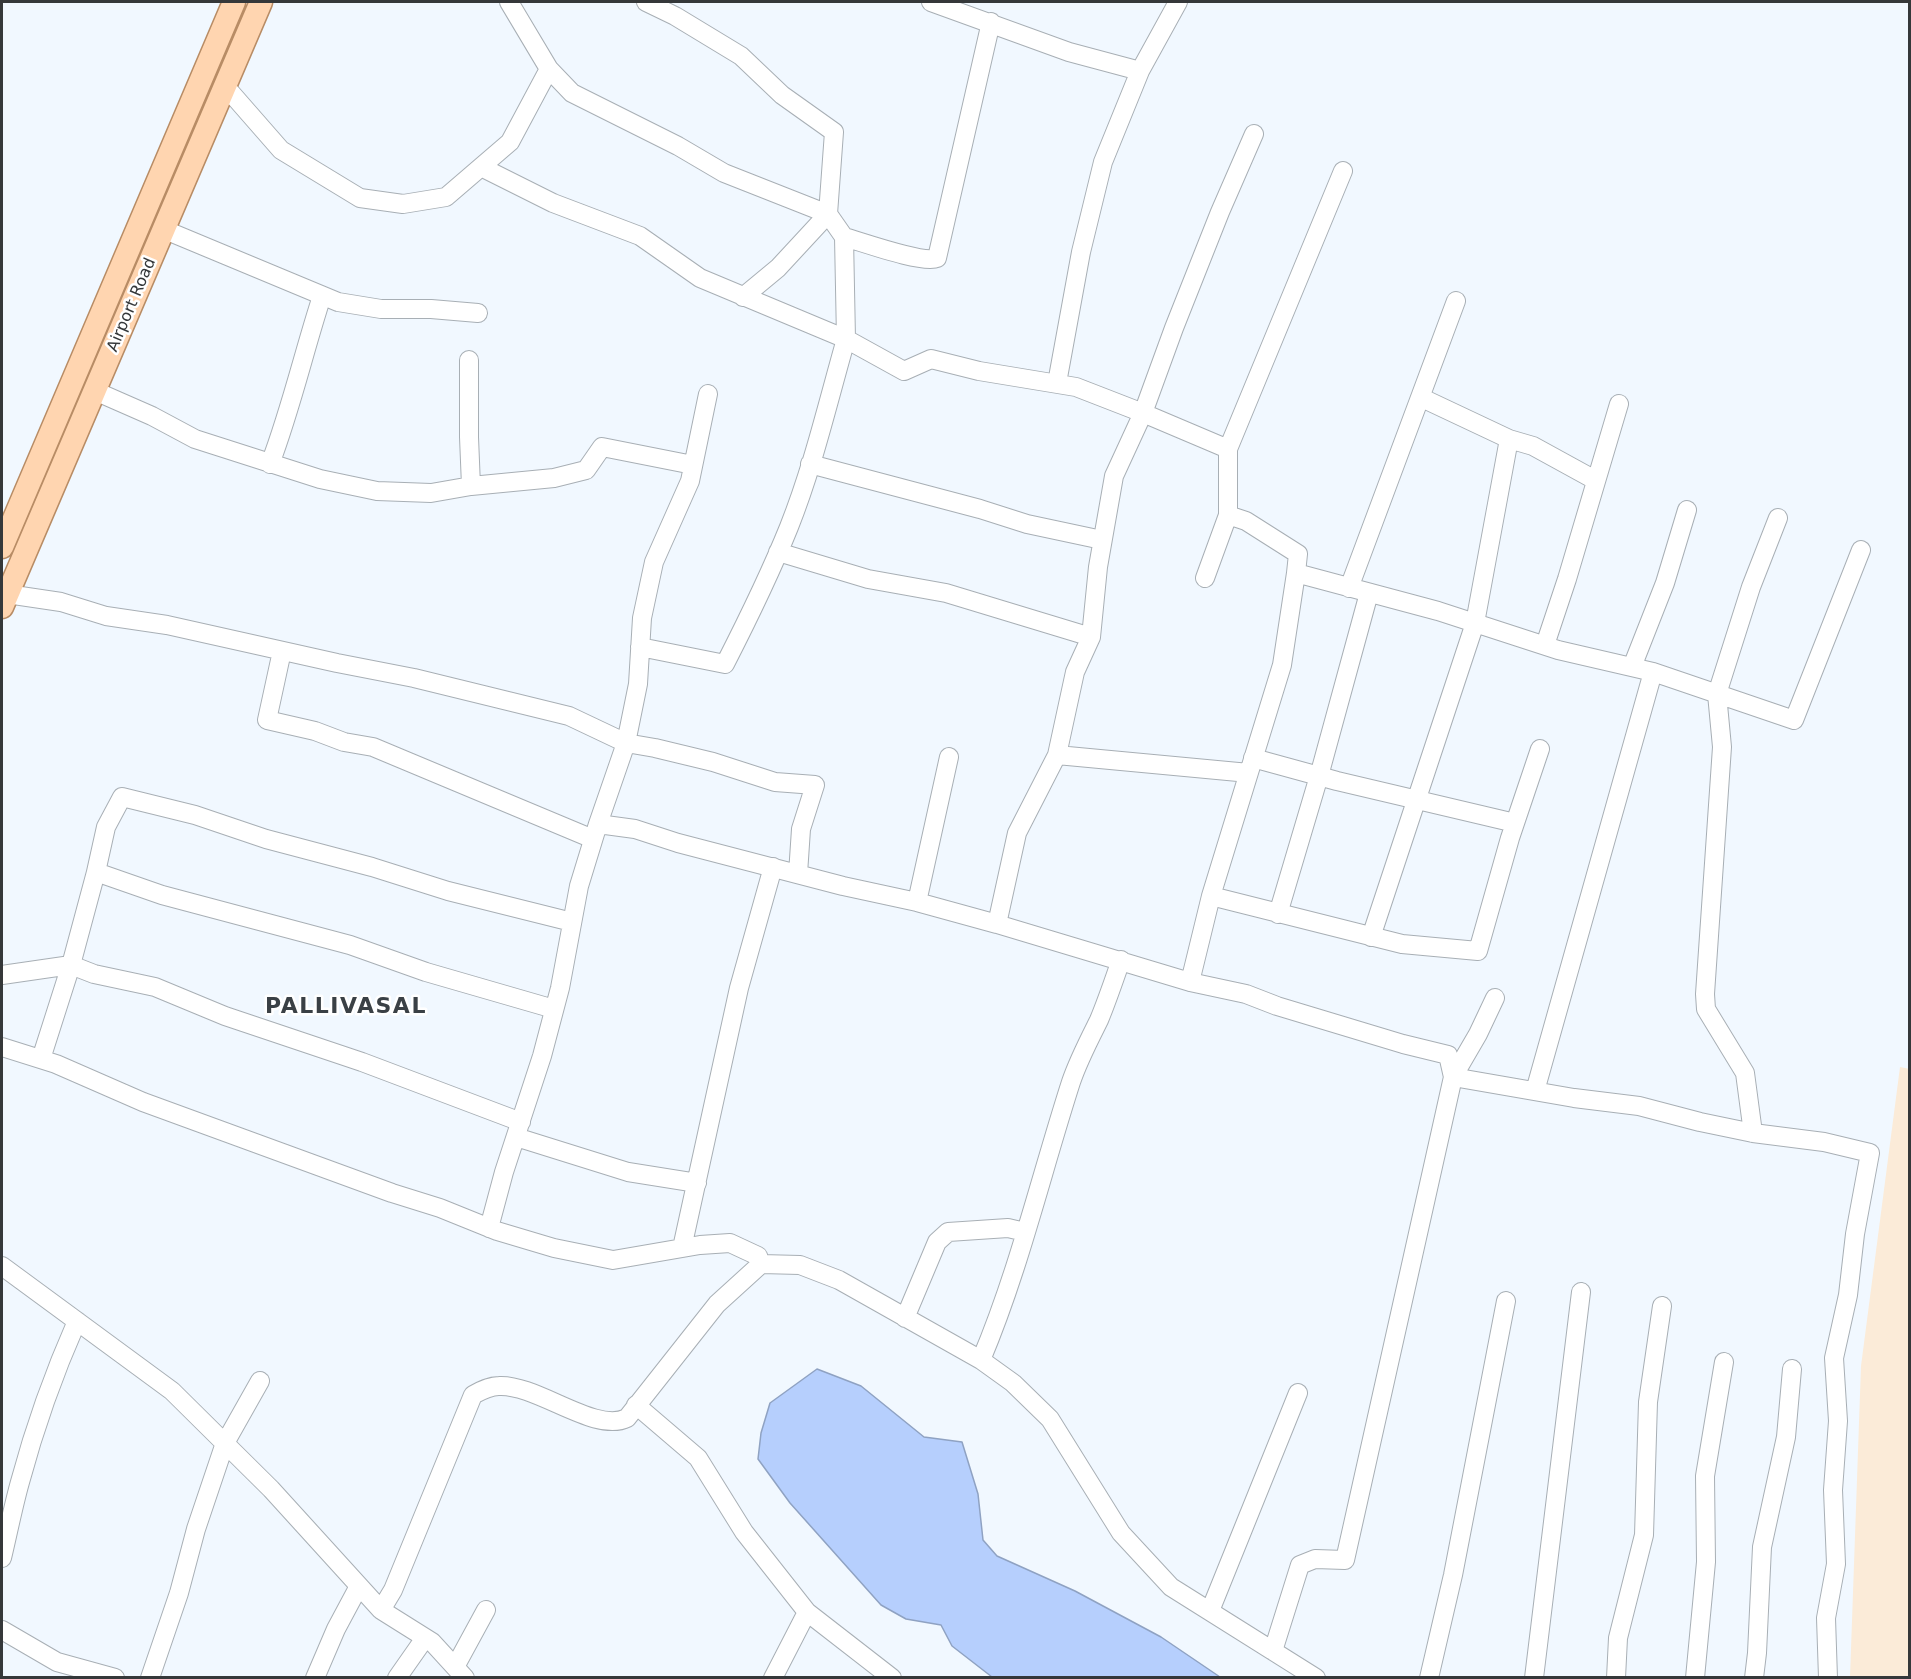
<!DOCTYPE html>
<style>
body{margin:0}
#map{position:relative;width:1911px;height:1679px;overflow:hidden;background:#f1f8ff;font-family:"DejaVu Sans",sans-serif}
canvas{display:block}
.frame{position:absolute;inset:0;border:3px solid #35383a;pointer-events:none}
</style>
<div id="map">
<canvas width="1911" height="1679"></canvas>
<div class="frame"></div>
</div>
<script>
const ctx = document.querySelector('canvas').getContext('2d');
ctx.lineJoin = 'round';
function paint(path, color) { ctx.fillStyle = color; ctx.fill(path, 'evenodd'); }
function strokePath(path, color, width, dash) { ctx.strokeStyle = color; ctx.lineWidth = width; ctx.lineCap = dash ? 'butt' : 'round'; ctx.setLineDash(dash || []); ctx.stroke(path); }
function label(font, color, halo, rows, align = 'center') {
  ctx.font = font + ' "DejaVu Sans",sans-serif'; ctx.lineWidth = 5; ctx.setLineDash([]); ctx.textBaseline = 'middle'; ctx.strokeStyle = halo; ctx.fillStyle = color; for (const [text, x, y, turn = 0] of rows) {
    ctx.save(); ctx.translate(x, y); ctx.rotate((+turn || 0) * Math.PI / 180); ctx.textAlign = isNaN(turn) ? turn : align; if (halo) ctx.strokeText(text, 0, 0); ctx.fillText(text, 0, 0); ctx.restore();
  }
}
paint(new Path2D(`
 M1900 1067 1910 1069 1909 1677H1850L1861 1366Z`), '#fbebd8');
const water = new Path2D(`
 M817 1369 861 1386 924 1437 962 1442 978 1494 983 1540 997 1556 1075 1591 1161 1637 1220 1677H992L952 1646 941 1625 906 1619 881 1605 790 1503 758 1459 761 1433 770 1403Z`);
paint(water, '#b6cffd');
strokePath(water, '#8fa2c2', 1.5);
const minor = new Path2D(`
 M646 2 675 16 741 56 782 95 834 132 828 214 844 237 846 339 904 371 931 359 979 371 1076 387 1143 413 1228 449V515L1205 578
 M931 2 1069 52 1140 71
 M549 69 572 93 678 146 724 173 828 214 778 268 743 297
 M225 86 281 150 360 198 403 204 446 197 510 142 549 69 509 2
 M481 167 553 203 640 236 700 278 846 339C828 402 813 467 789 527 770 574 748 619 725 664L640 647
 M165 230 338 302 381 309H431L478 313
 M844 237C862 242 923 264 937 258L991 22
 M1057 383 1081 252 1103 162 1140 71 1178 2
 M95 391 152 416 195 439 320 479 377 491 431 493 471 486 469 437V360
 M1422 398 1509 439 1533 446 1595 480
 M1228 449 1343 171
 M270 464C291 409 304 351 322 296
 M810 464 980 509 1027 524 1102 540
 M471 486 554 478 586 470 602 447 693 465
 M1228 515 1246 521 1298 554 1296 573
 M778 552 868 579 946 593 1091 637
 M1349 588 1456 301
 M7 594 61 602 106 616 167 625 337 663 414 678 569 716 626 743 655 748 713 762 775 782 815 785 801 829 798 874
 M1545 645 1567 579 1619 404
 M282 651 267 720 315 731 344 742 373 747 593 839
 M1632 667 1665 583 1687 510
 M1540 749 1510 838 1478 951 1402 944 1211 896 1282 665 1296 573 1438 611 1558 650 1653 672 1794 720 1861 550
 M1057 755 1249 773
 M1253 758 1337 781 1515 823
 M598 824 635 829 678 843 843 886 917 902 997 924 1190 982 1246 994 1277 1006 1403 1044 1448 1055 1453 1077 1574 1098 1639 1106 1700 1122 1753 1133 1824 1142 1870 1153 1855 1234 1848 1295 1834 1358 1838 1421 1833 1490 1836 1564 1826 1618 1828 1678
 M917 902 949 757
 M1278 914 1319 776 1369 593
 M997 924 1017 833 1057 755 1075 672 1091 637 1098 567 1114 476 1143 413 1174 328 1220 212 1254 134
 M1371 937 1475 623 1509 439
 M2 975 71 965 96 872
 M1190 982 1211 896
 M554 1009 426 972 350 945 162 895 96 872 106 827 122 797 195 815 266 839 372 867 448 891 572 922
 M2 1047 56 1064 143 1102 392 1193 440 1208 497 1231 554 1248 613 1260 700 1245 730 1243 758 1256 761 1264
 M41 1059 71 965 94 974 155 987 225 1016 362 1062 521 1122
 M1535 1091 1653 672
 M1753 1133 1745 1073 1706 1009 1705 994 1722 747 1717 694 1751 587 1778 518
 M516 1137 628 1172 697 1183
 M489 1228 504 1172 542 1056 560 988 579 886 598 824 626 743 638 684 642 618 654 562 690 481 708 394
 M682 1248 739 988 773 867
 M2 1266 172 1391 271 1489 381 1610 393 1590 473 1395C482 1390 490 1386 499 1386 537 1384 595 1434 627 1418L717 1304 761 1264 800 1265 839 1280 981 1360 1013 1383 1050 1419 1121 1533 1171 1587 1316 1678
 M905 1318 937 1242 948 1232 1008 1228 1025 1232
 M981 1360C1019 1270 1041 1175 1071 1082 1078 1061 1089 1040 1099 1020 1107 1001 1114 980 1121 960
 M636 1405 698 1458 744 1532 807 1612 892 1678
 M2 1558C8 1533 13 1507 20 1482 35 1426 54 1373 77 1321
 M381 1610 432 1642 465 1678
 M1210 1611 1298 1393
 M2 1630 57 1662 115 1678
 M1273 1651 1300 1565 1315 1559 1345 1560 1453 1077 1478 1034 1495 998
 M455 1667 486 1610
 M150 1678 179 1593 196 1529 225 1443 260 1381
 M315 1678 336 1629 359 1586
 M397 1678 425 1638
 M773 1678 807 1612
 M1429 1678 1453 1575 1506 1301
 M1534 1678 1581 1292
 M1616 1678 1618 1638 1644 1535 1648 1402 1662 1306
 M1695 1678 1706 1562 1705 1476 1724 1362
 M1754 1678 1757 1653 1762 1547 1786 1437 1792 1369`);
const major = new Path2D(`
 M2 547 234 2
 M2 607 261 2`);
strokePath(minor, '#a8afb5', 20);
strokePath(major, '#b88c65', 25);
strokePath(minor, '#fff', 18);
strokePath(major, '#ffd5b0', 22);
label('16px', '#35383a', '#fff', [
 ["Airport Road",132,305,-67]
]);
ctx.letterSpacing = '1.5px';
label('bold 22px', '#3a4045', '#fff', [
 ["PALLIVASAL",346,1007]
]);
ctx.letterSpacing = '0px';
</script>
